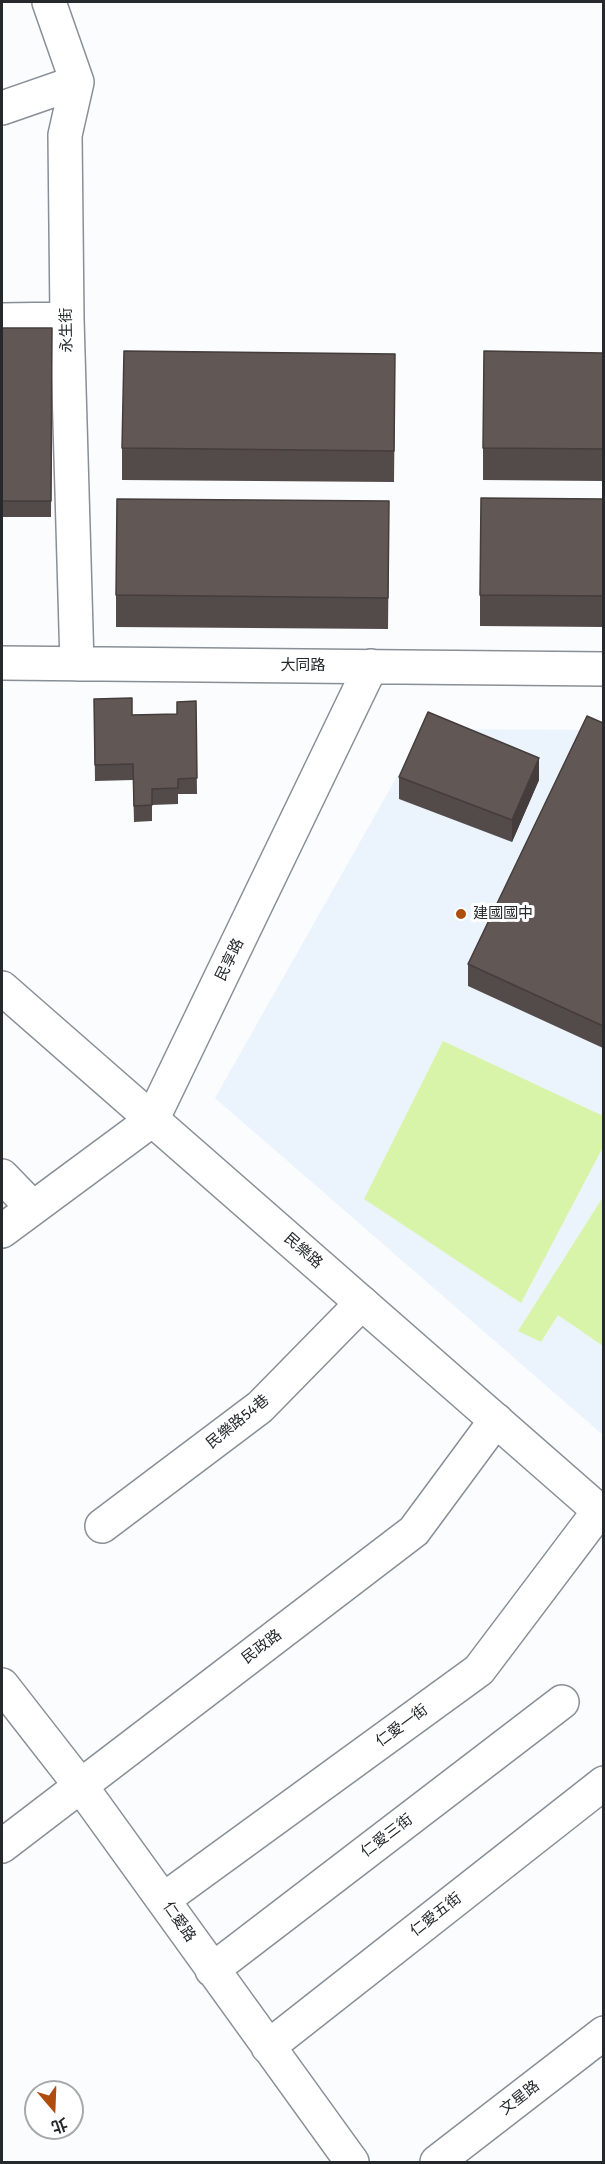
<!DOCTYPE html>
<meta charset="utf-8">
<style>
body{margin:0}
#map{position:relative;width:605px;height:2164px;overflow:hidden;background:#fafcfd;font-family:"Fira Sans","Noto Sans TC",sans-serif}
canvas{display:block}
.frame{position:absolute;inset:0;border:3px solid #26292c;pointer-events:none}
.north{position:absolute;left:24px;top:2080px;width:60px;height:60px;box-sizing:border-box;background:#fff;border:2px solid #a8a9ab;border-radius:50%;rotate:161deg;font-size:16px;font-weight:700;line-height:24px;text-align:center;color:#26292c}
.north::after{content:'';display:block;margin:auto;width:21px;height:27px;background:#af4d0f;clip-path:polygon(50% 0,100% 100%,50% 72%,0 100%)}
</style>
<div id="map">
<canvas width="605" height="2164"></canvas>
<div class="frame"></div>
<div class="north">北</div>
</div>
<script>
const ctx = document.querySelector('canvas').getContext('2d');
ctx.lineJoin = 'round';
function paint(path, color) { ctx.fillStyle = color; ctx.fill(path, 'evenodd'); }
function strokePath(path, color, width, dash) { ctx.strokeStyle = color; ctx.lineWidth = width; ctx.lineCap = dash ? 'butt' : 'round'; ctx.setLineDash(dash || []); ctx.stroke(path); }
function label(font, color, halo, rows, align = 'center') {
  ctx.font = font + ' "Fira Sans","Noto Sans TC",sans-serif'; ctx.lineWidth = 6; ctx.setLineDash([]); ctx.textBaseline = 'middle'; ctx.strokeStyle = halo; ctx.fillStyle = color; for (const [text, x, y, turn = 0] of rows) {
    ctx.save(); ctx.translate(x, y); ctx.rotate((+turn || 0) * Math.PI / 180); ctx.textAlign = isNaN(turn) ? turn : align; if (halo) ctx.strokeText(text, 0, 0); ctx.fillText(text, 0, 0); ctx.restore();
  }
}
paint(new Path2D(`
 M424 729 603 730V1435L215 1098Z`), '#ebf4fc');
paint(new Path2D(`
 M443 1041 603 1116V1147L521 1303 364 1199Z
 M603 1197V1346L558 1315 541 1342 518 1331Z`), '#d7f4a9');
const minor = new Path2D(`
 M49 2 77 82 65 135 67 319 77 664
 M2 108 77 82
 M2 320 67 319
 M2 663 604 669
 M2 1176 33 1208
 M2 1231 152 1120 371 666
 M102 1526 260 1407 362 1303
 M2 1685 80 1785 352 2162
 M2 1846 414 1531 496 1420
 M163 1900 479 1670 599 1511
 M212 1970 562 1702
 M268 2047 604 1783
 M437 2162 604 2033`);
const major = new Path2D(`
 M2 988 604 1515`);
strokePath(minor, '#888f96', 36);
strokePath(major, '#888f96', 36);
strokePath(minor, '#fff', 33);
strokePath(major, '#fff', 33);
paint(new Path2D(`
 M2 328H52L51 517H2Z
 M603 353V481L483 480V448Z
 M395 386 394 482 122 480V448Z
 M603 499V627L480 626V595Z
 M389 533 388 629 116 627V595Z
 M94 699 132 715 177 714 196 701 197 794H178V804L152 805V821L134 822 133 780 95 781Z
 M603 723V1048L468 986V964Z
 M399 777 539 780 512 842 399 799Z`), '#534b49');
paint(new Path2D(`
 M539 758V780L512 842V820Z`), '#443d3c');
const building = new Path2D(`
 M2 328H52L51 501H2Z
 M124 351 395 354 394 451 122 448Z
 M484 351 603 353V449L483 448Z
 M481 498 603 499V596L480 595Z
 M117 499 389 501 388 598 116 595Z
 M132 698V715L177 714V702L196 701 197 778 178 779V788L152 789V805L134 806 133 764 95 765 94 699Z
 M428 712 539 758 512 820 399 777Z
 M587 716 603 723V1026L468 964Z`);
paint(building, '#615755');
strokePath(building, '#443d3c', 1.5);
for (const [x, y, r, color] of [
 [461,914,6,"#af4d0f"]
]) { const dot = new Path2D(); dot.arc(x, y, r, 0, 2 * Math.PI); ctx.fillStyle = color; ctx.fill(dot); strokePath(dot, '#fff', 2); }
label('15px', '#26292c', '#fff', [
 ["永生街",67,330,-91],
 ["大同路",303,666],
 ["民享路",230,960,-64],
 ["民樂路",303,1251,41],
 ["民樂路54巷",238,1422,-39],
 ["民政路",262,1647,-37],
 ["仁愛一街",402,1726,-36],
 ["仁愛三街",387,1836,-37],
 ["仁愛五街",436,1915,-38],
 ["仁愛路",179,1922,55],
 ["文星路",520,2098,-38]
]);
label('15px', '#26292c', '#fff', [
 ["建國國中",473,914]
], 'left');
</script>
